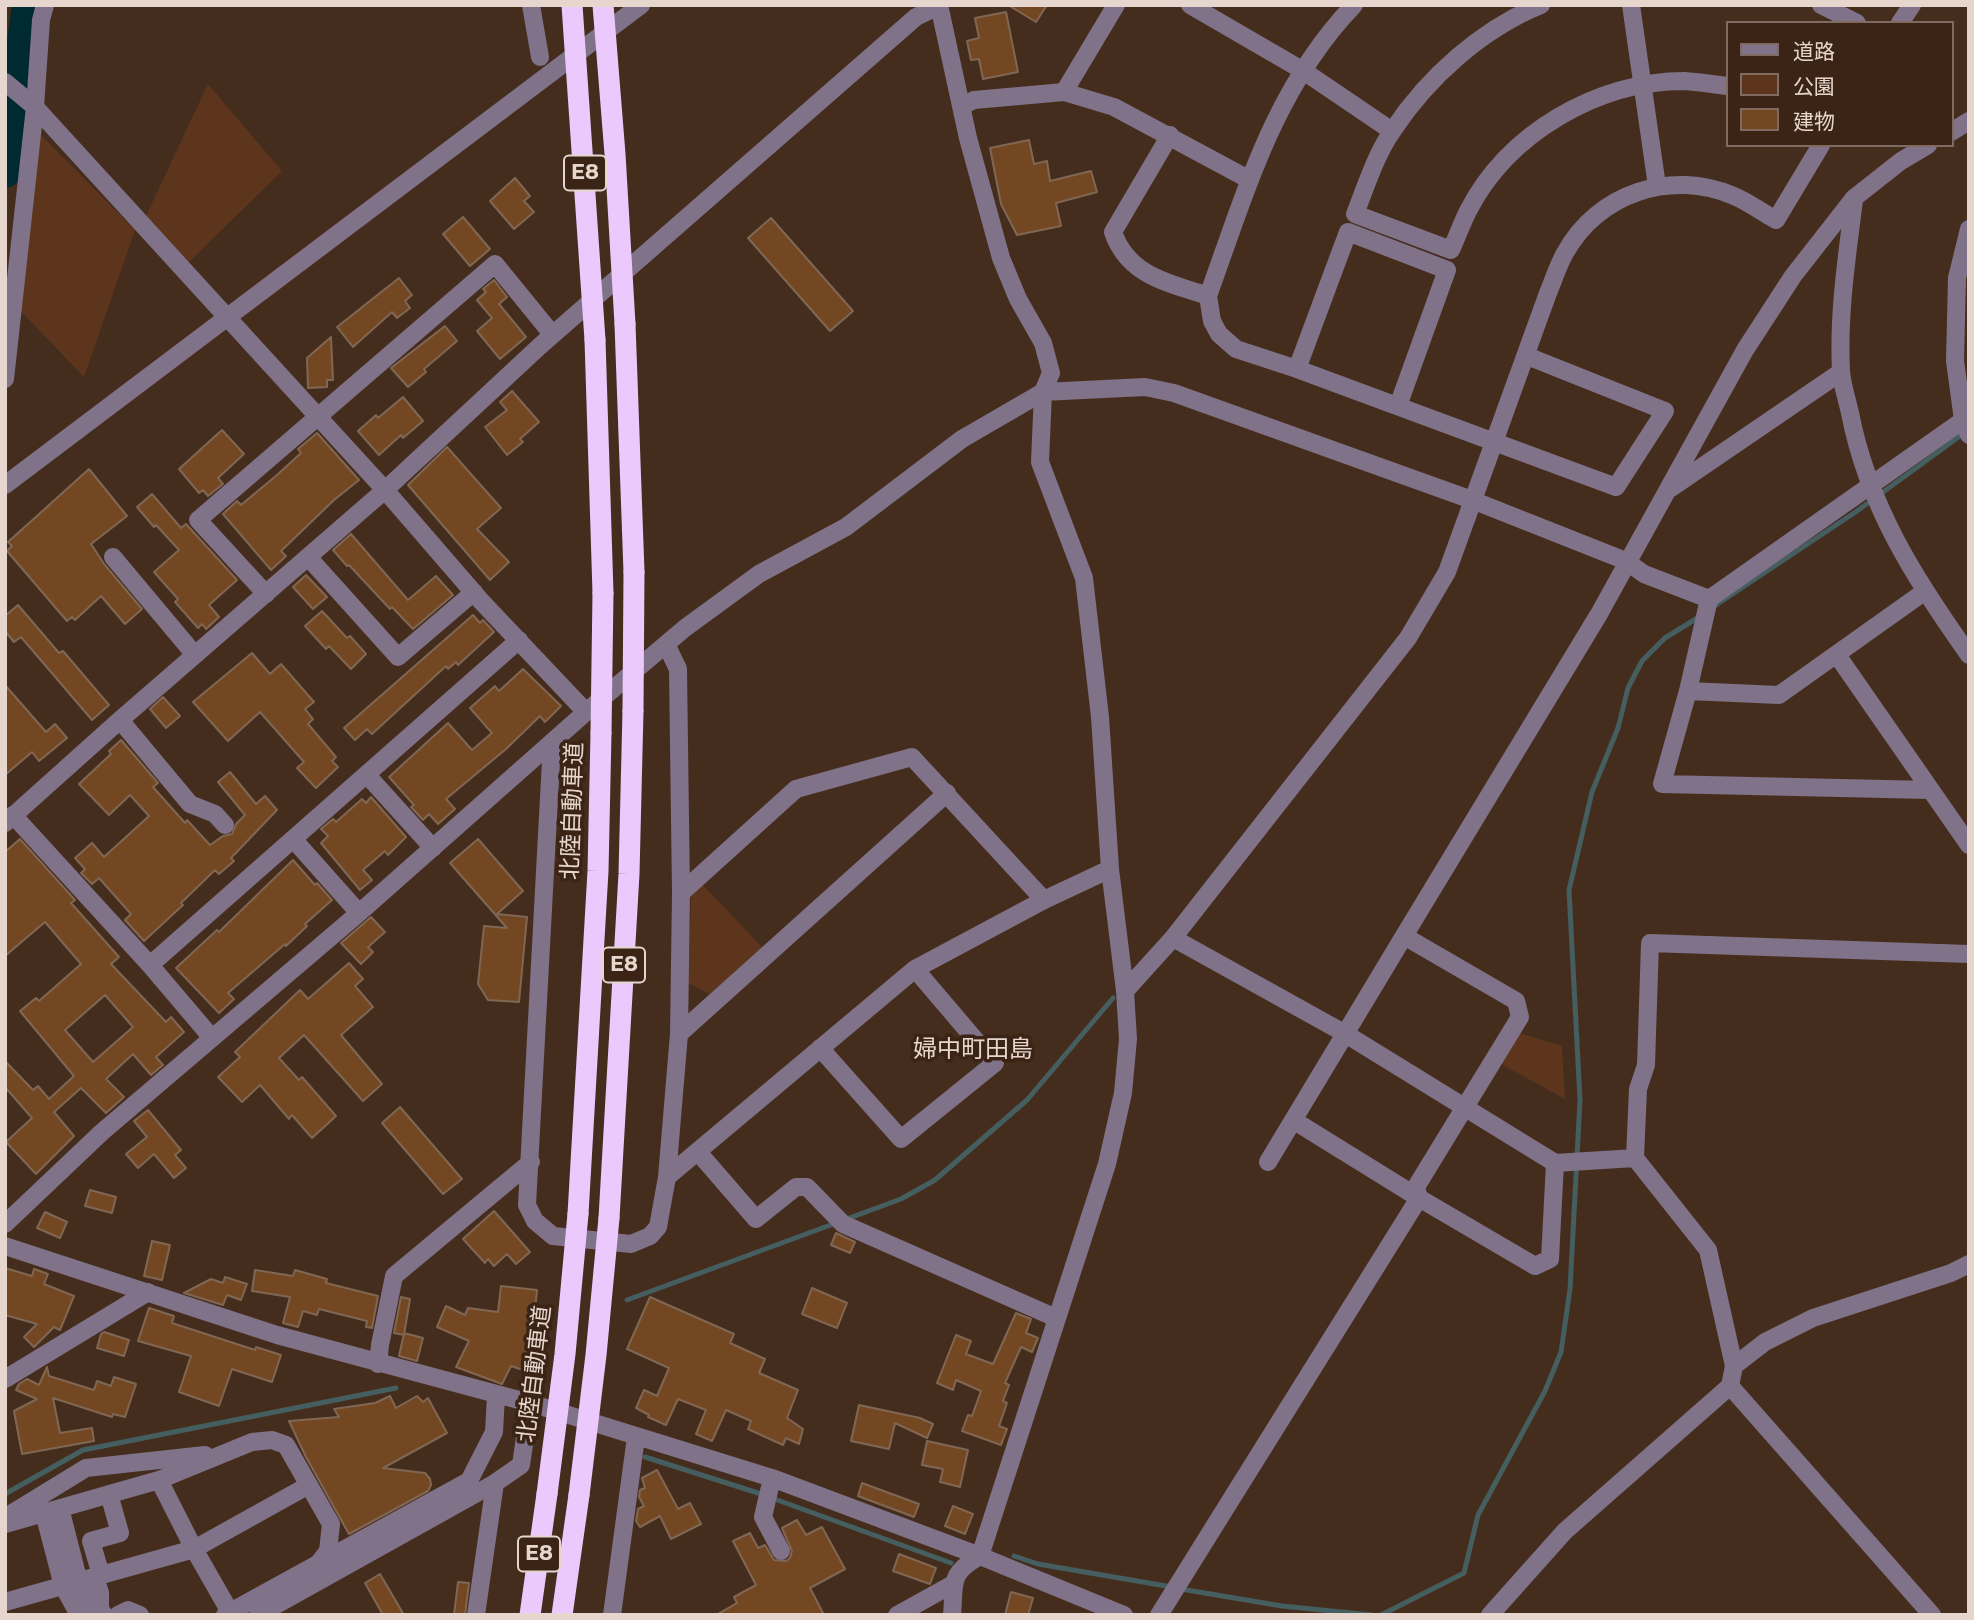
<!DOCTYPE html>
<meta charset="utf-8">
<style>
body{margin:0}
#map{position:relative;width:1974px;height:1620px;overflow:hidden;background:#452d1e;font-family:Montserrat,"Noto Sans JP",sans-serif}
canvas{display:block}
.frame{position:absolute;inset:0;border:7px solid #e6d6cd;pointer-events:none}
.legend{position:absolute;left:1726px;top:21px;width:228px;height:126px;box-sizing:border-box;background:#3b2315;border:2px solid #7f6b5f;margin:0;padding:9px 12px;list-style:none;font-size:21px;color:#e6d6cd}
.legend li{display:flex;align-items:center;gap:14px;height:35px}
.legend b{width:35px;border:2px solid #7f6b5f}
</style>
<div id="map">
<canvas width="1974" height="1620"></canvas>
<div class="frame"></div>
<ul class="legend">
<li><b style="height:9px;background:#807288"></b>道路</li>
<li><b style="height:19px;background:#5c351c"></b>公園</li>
<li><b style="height:19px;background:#734722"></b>建物</li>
</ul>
</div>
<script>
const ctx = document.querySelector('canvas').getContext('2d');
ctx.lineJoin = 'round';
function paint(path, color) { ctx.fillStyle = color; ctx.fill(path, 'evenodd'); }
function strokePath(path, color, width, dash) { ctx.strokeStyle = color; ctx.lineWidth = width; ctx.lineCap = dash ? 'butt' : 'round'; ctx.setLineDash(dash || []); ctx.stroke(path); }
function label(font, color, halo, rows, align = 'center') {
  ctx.font = font + ' Montserrat,"Noto Sans JP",sans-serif'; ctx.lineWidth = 7; ctx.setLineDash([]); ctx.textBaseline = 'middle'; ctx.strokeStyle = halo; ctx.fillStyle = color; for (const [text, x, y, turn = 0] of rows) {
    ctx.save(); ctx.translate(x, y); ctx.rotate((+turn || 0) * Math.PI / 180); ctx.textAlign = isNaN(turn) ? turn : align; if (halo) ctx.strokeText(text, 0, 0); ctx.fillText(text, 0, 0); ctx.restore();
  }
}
paint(new Path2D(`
 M208 84 282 171 189 262 145 218Z
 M34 128 135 230 84 377 17 307Z
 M703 885 762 947 710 994 688 983 691 898 694 892Z
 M1520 1033 1562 1046 1565 1099 1501 1064Z`), '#5c351c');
strokePath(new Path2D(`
 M1713 607 1857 511 1964 433
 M627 1300 901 1199 935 1180 1027 1100 1113 998
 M645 1457 758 1493 951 1563
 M5 1494 83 1450 396 1388
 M1014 1556 1038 1564 1172 1587
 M1181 1589 1282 1606 1372 1615
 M1381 1615 1464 1573 1478 1515 1545 1391 1561 1352 1570 1289 1580 1100 1569 890 1592 792 1618 728 1628 688 1642 661 1665 638 1699 617`), '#455e60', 5);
strokePath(new Path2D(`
 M5 172 28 5`), '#002a32', 32);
const building = new Path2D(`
 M1008 5H1047L1036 22Z
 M1006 12 1018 72 983 79 979 59 971 60 967 41 979 38 975 18Z
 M1029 140 1034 164 1047 161 1050 181 1091 171 1097 192 1056 203 1061 226 1017 235 1001 204 990 148Z
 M515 178 530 196 524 201 534 212 514 229 490 201Z
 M463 217 490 249 470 266 443 234Z
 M771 218 853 311 830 331 748 238Z
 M399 278 412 295 405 301 410 308 397 318 392 312 353 347 337 327Z
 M494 280 507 297 499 304 526 337 500 359 477 331 492 318 477 300 486 292 483 289Z
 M445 326 457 341 424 369 426 372 408 387 391 368Z
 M331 337 333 380H327V387L308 388 307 358Z
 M512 391 539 422 520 439 523 442 507 455 485 427 507 410 500 402Z
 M403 397 423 421 403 438 401 435 379 455 358 431 376 415 378 418Z
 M222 430 244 454 218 478 223 484 208 496 203 490 199 493 179 469Z
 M317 433 359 480 334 500 281 551 286 556 271 570 223 514 237 501 241 505 277 475 301 453 298 449Z
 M447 447 501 508 477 529 509 562 490 580 408 485Z
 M89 469 127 516 91 544 104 564 142 609 125 624 101 596 75 620 72 617 67 621 7 551 12 546 8 542Z
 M152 494 181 528 186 524 237 580 209 605 219 617 206 629 202 624 198 628 175 602 178 599 154 572 179 550 156 525 154 527 137 507Z
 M351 534 408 600 436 576 453 595 413 629 392 607 390 609 349 565 347 566 333 550Z
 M306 575 327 597 313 609 293 587Z
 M18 605 59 653 63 651 109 705 92 720 21 637 14 642 5 631V616Z
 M322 611 347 638 350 636 366 654 351 669 329 646 326 649 305 626Z
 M473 615 480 623 483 620 494 632 458 665 456 662 448 669 446 666 372 734 367 729 355 740 344 728Z
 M252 653 270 674 281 664 314 702 305 709 313 719 308 724 336 757 332 761 338 767 316 788 297 768 304 762 260 712 228 741 193 702Z
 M523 669 561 706 545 722 540 716 506 749 446 799 455 809 438 824 429 814 423 820 411 807 414 805 389 777 448 723 472 750 492 733 470 708 495 686 499 691Z
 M5 685 46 732 55 724 67 738 39 761 32 752 5 775Z
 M163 697 180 716 166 728 150 709Z
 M121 740 158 783 153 787 185 823 187 820 210 845 223 836 232 834 236 824 245 815 218 782 230 772 256 804 265 796 277 810 231 858 234 861 219 874 215 870 181 903 183 905 144 941 125 920 131 914 99 878 92 884 81 873 85 869 75 858 92 843 104 857 149 816 130 795 109 815 79 784 111 754 109 751Z
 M371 797 406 837 388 855 385 851 363 870 372 880 360 890 321 843 328 836 321 829 333 819 336 822 362 799 366 803Z
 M20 839 75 900 71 903 119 957 111 964 166 1022 171 1017 184 1032 156 1057 163 1065 151 1075 133 1054 106 1079 124 1097 106 1113 81 1088 54 1112 74 1136 36 1174 6 1142 32 1118 5 1087V1061L33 1090 38 1086 49 1099 74 1076 20 1011 36 998 39 1001 81 964 45 922 5 956V852ZM105 995 133 1027 93 1062 65 1030Z
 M478 839 523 891 497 914 527 917 519 1002 488 1000 478 984 484 926 507 928 450 863Z
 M293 860 315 885 317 883 332 900 305 924 307 926 286 946 285 944 228 993 234 999 219 1013 176 968 217 930 219 932Z
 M371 917 385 932 368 947 373 952 361 964 341 943Z
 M349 963 363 979 355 986 373 1007 341 1035 382 1084 363 1101 304 1035 279 1058 299 1080 302 1077 336 1116 312 1138 292 1115 289 1119 260 1085 242 1102 218 1077 240 1057 235 1052 300 990 308 999Z
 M400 1107 462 1179 443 1194 382 1123Z
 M148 1110 181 1150 175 1155 186 1168 174 1178 154 1154 138 1168 126 1154 147 1137 134 1121Z
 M90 1190 116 1197 112 1213 85 1206Z
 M494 1211 530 1252 516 1264 507 1254 494 1266 488 1259 485 1263 463 1239Z
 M45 1212 67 1222 60 1238 37 1228Z
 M836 1233 855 1242 850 1253 831 1245Z
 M152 1241 170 1245 162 1280 144 1276Z
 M5 1268 32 1276 34 1269 48 1274 44 1284 74 1296 60 1330 54 1327 34 1347 24 1337 37 1324 5 1315Z
 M255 1270 293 1276 295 1270 327 1279 326 1283 378 1296 372 1328 366 1327 367 1321 319 1309 317 1315 303 1311 298 1327 283 1323 290 1297 252 1291Z
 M225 1277 247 1284 241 1300 227 1295 223 1305 184 1293 211 1279 223 1283Z
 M501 1286 537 1290 529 1372 511 1366 502 1384 456 1367 469 1341 437 1327 446 1306 465 1315 468 1308 498 1312Z
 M812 1288 847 1303 837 1328 802 1314Z
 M401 1297 410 1299 404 1335 394 1333Z
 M650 1297 734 1334 730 1343 765 1359 759 1373 798 1390 787 1418 803 1429 799 1444 786 1438 783 1445 748 1429 751 1421 726 1410 712 1441 696 1434 706 1410 678 1399 666 1425 648 1417 649 1415 636 1408 644 1390 657 1396 669 1368 627 1349Z
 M149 1308 174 1316 172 1323 255 1350 256 1347 281 1355 272 1382 232 1369 219 1406 179 1392 191 1356 138 1341Z
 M1016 1313 1031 1319 1026 1333 1038 1338 1032 1352 1021 1347 1005 1383 1009 1385 1003 1401 1007 1403 999 1426 1007 1429 1001 1445 962 1431 968 1415 972 1416 981 1391 956 1380 953 1390 937 1383 956 1335 971 1341 966 1354 993 1364Z
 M104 1332 129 1340 124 1356 97 1348 101 1334Z
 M404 1333 423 1338 417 1361 399 1356Z
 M47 1367 49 1376 94 1390 97 1381 111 1386 114 1377 136 1384 125 1417 113 1414 112 1417 53 1398 60 1433 92 1428 94 1441 22 1454 14 1411 37 1399 16 1390 19 1384 27 1379 39 1385Z
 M390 1396 396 1408 417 1396 423 1402 428 1398 447 1433 383 1468 425 1473 430 1479 431 1485 428 1491 349 1534 306 1457 289 1421 339 1417 334 1409 375 1403Z
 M859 1405 920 1418 933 1424 927 1438 895 1423 889 1449 851 1441Z
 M927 1441 968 1450 960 1487 940 1482 943 1469 922 1465Z
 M657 1470 678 1509 690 1503 701 1524 671 1539 660 1516 640 1527 636 1521 638 1509 644 1506 639 1497 640 1490 645 1488 642 1478Z
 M862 1483 919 1504 914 1517 858 1496Z
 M953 1506 973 1514 965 1534 945 1526Z
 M797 1520 806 1535 822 1527 845 1569 810 1588 824 1615H716L737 1603 734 1597 756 1585 733 1541 750 1533 758 1548 765 1545 774 1560 786 1561 790 1558 792 1551 782 1528Z
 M899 1554 936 1568 930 1584 893 1571Z
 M380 1574 404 1615H383L365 1583Z
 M458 1582 469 1583 465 1615H454Z
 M1011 1592 1033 1598 1028 1615H1005Z`);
paint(building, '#734722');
strokePath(building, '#806754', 2);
strokePath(new Path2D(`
 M531 5 540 57
 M939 5 968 138 1001 258 1018 299 1043 343 1051 373 1043 392 1040 462 1084 578 1100 717 1110 869 1125 991 1128 1039 1123 1093 1107 1164 980 1556C948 1574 955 1583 952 1615
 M1190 5 1302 70 1392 131
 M1354 5C1275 87 1246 191 1208 296L1212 321 1219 334 1236 349 1297 369 1616 487 1665 411 1527 356
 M1541 5C1482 29 1428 77 1393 130 1376 154 1366 186 1355 214L1451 250C1457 237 1462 223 1468 211 1508 133 1598 81 1684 81 1699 82 1713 84 1727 86
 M1631 5 1657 186
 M1821 5 1857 23
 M1900 23 1912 5
 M5 82 35 107 385 490 481 601 586 712
 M1064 92 1116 5
 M962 106 974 100 1064 92 1114 107 1250 180
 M1951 132 1969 121
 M1170 135 1113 232C1128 276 1169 283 1208 296
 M1854 200C1847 256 1838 314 1841 371 1842 385 1847 399 1850 413 1868 506 1915 579 1969 655
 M1969 229 1957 278 1955 361 1963 420 1969 435
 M1297 369 1348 232 1447 270 1398 406
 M5 379 35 107 41 20 45 5
 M5 485 641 5
 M1671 488 1841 372
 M113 557 195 655
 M308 557 398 657 474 592
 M266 594 198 520 495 264 552 334
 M1837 655 1969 845
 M1688 691 1779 695 1924 592
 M120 720 190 804 215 814 225 825
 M552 742 527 1205 535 1221 553 1236 631 1244 650 1236 658 1227 667 1177 679 1034 681 893 678 669 666 644
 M367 775 433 848
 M1929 790 1662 784 1688 691 1709 599 1969 416
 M13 815 150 965 212 1038
 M5 823 120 720 385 490 541 345 916 17 939 6
 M294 840 359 913
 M681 893 796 789 912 757 1044 900
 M1173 938 1344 1033 1555 1163 1635 1158
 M150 965 519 640
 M1125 991 1173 938 1408 638 1447 572 1548 293C1554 279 1558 265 1565 253 1598 193 1671 169 1734 196 1748 202 1762 212 1776 220L1821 145
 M679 1034 947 793
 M820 1048 901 1139 995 1063 915 969
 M1293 1120 1419 1198 1535 1266 1550 1259 1555 1163
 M698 1152 756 1219 796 1187H807L843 1224 1056 1318
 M1268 1162 1404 936
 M667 1177 915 969 1044 900 1110 869
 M5 1224 102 1132 359 913 586 712 685 628 759 574 846 527 962 439 1043 392 1145 387 1174 393 1472 500 1626 561 1644 574 1709 599
 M5 1246 277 1335 530 1403 772 1478 980 1556 1124 1615
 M378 1364 380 1345 394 1276 531 1162
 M1734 1366 1708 1250 1635 1158 1638 1089 1646 1065 1650 943 1969 954
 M5 1379 148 1292
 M1730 1386 1932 1615
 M772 1478 763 1517 781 1551
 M159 1480 194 1549 230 1612
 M60 1508 83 1598 92 1615
 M44 1513 63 1586 79 1615
 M6 1517 86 1468 205 1455
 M5 1524 159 1480 252 1442 272 1440 286 1445 331 1524 328 1551 318 1564
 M101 1575 91 1541 120 1533 109 1494
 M95 1577 100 1593V1609L104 1615
 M5 1602 194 1549 309 1485
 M118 1615 128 1610 140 1615
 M225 1615 469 1481 494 1432 496 1395
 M258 1615 495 1483
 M476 1615 495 1483 521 1465 530 1403
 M612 1615 636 1437
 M897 1615 953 1584
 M1159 1615 1419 1198 1416 1187 1520 1017 1516 1001 1404 936 1599 614 1745 350 1793 276 1854 198 1901 161 1928 145
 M1490 1615 1565 1531 1730 1386 1734 1366 1765 1342 1813 1318 1951 1273 1969 1264`), '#807288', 18);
strokePath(new Path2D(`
 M625 324 634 572
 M595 340 603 593
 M578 1214 598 871 601 733
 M609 1218 629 874 633 711
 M530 1615 547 1494
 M562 1615 579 1495`), '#ebc9fd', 21);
strokePath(new Path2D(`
 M572 5 595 340
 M603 5 615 154 625 324
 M633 711 634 572
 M601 733 603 593
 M547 1494 565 1354 578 1214
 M579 1495 596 1355 609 1218`), '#ebc9fd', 21);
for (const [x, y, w] of [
 [585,173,42],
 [624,965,42],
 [539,1554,42]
]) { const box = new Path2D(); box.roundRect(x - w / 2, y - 17.5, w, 35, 5); ctx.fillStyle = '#3b2315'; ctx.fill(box); strokePath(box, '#e6d6cd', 2); }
label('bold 21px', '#e6d6cd', null, [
 ["E8",585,173],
 ["E8",624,965],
 ["E8",539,1554]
]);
label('23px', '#e6d6cd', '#3b2315', [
 ["北陸自動車道",573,811,-88],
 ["北陸自動車道",535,1374,-83]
]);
label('24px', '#e6d6cd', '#3b2315', [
 ["婦中町田島",973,1050]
]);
</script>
